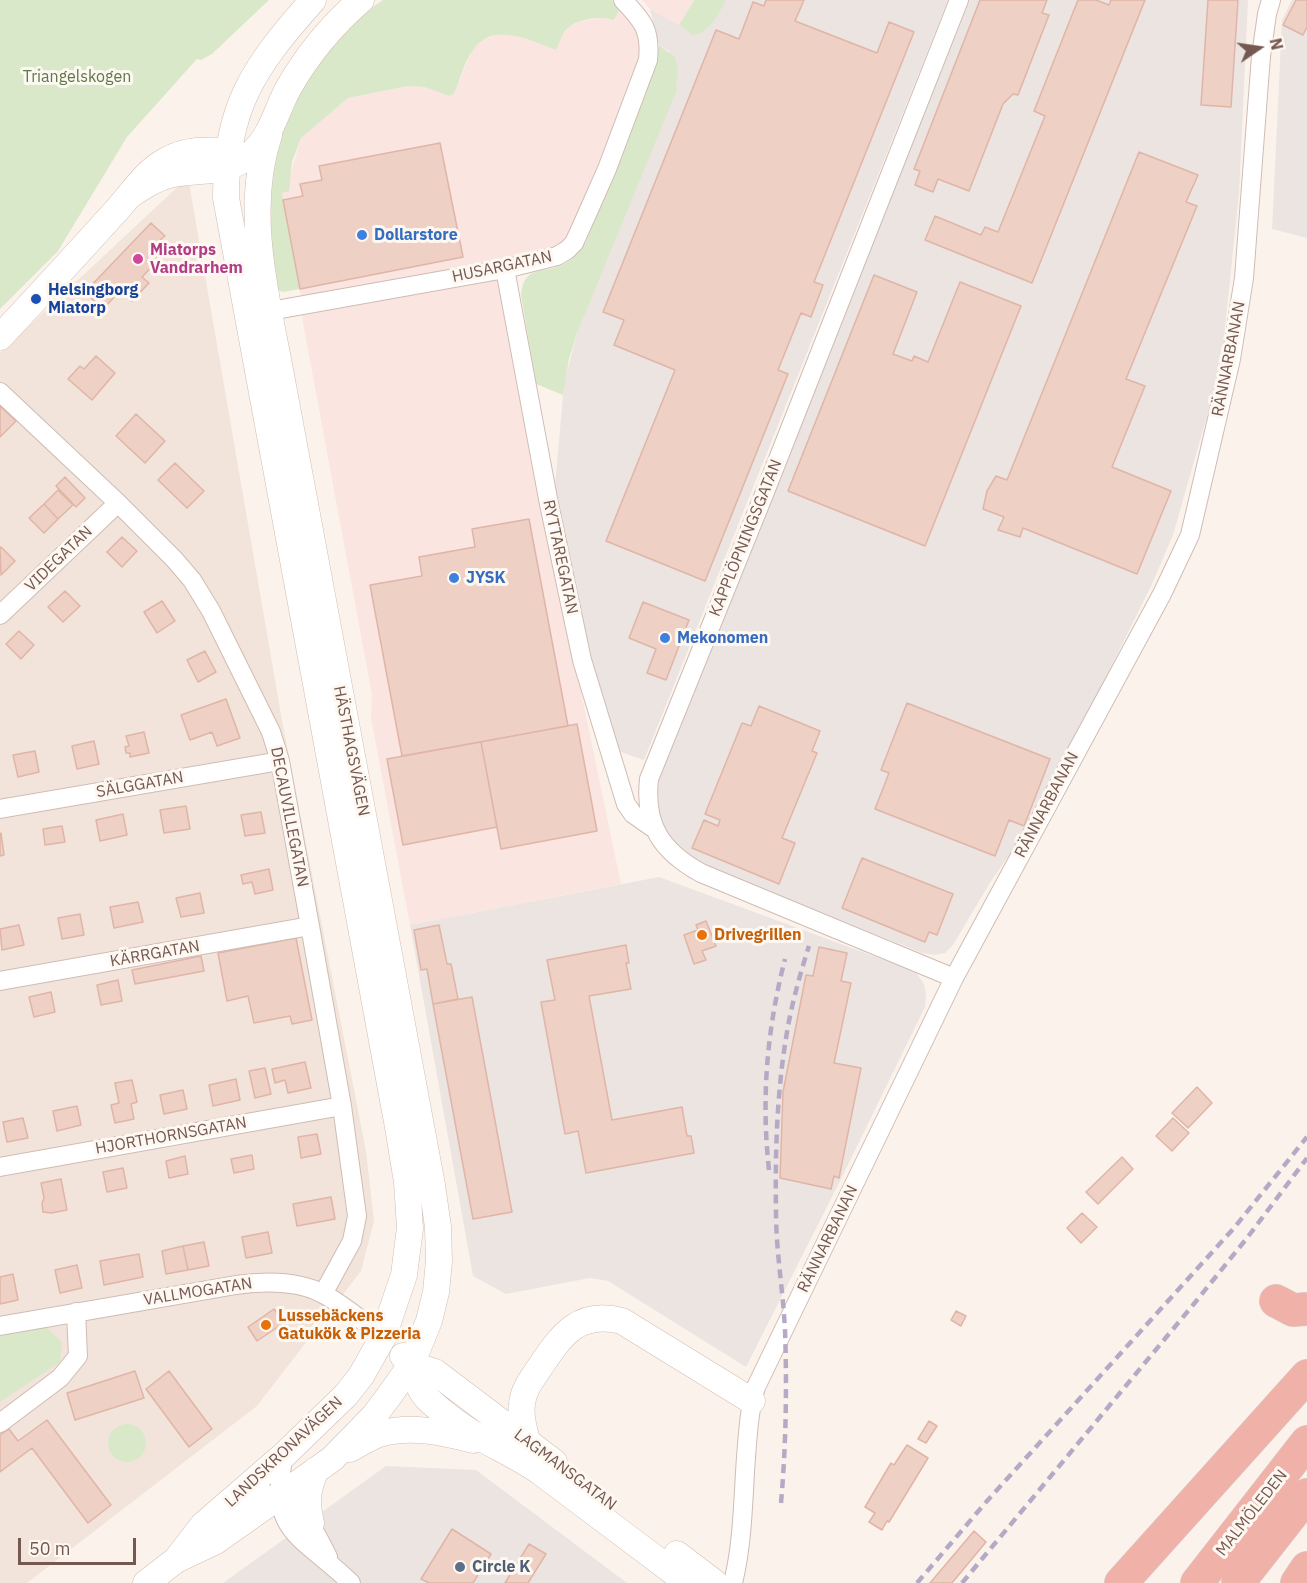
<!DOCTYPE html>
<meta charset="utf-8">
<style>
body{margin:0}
#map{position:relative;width:1307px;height:1583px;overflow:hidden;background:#fbf3eb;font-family:"IBM Plex Sans",sans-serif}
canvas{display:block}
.north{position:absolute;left:1229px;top:18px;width:60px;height:60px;-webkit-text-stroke:4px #fef8f2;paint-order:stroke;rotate:77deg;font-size:16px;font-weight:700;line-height:24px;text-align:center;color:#755850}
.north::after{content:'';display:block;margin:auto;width:21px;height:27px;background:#755850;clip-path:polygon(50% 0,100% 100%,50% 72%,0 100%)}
.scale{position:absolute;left:18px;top:1538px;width:118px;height:27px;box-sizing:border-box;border:3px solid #755850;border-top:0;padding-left:8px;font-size:18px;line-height:21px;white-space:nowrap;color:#755850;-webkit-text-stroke:4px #fef8f2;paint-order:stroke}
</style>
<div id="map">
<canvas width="1307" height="1583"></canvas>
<div class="north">N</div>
<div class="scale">50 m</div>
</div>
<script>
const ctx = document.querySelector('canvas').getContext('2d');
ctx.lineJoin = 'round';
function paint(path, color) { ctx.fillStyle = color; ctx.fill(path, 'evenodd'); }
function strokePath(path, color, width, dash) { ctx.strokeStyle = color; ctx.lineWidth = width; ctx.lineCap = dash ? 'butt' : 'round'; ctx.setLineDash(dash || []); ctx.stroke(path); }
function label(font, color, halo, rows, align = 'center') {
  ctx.font = font + ' "IBM Plex Sans",sans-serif'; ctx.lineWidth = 6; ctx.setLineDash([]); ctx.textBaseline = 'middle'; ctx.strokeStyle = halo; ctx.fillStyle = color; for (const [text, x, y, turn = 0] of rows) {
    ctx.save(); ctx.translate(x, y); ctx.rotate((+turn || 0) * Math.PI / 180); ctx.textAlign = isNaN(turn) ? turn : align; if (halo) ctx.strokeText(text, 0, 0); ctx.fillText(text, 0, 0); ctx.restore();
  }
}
paint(new Path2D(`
 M188 177 283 726 366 1151 374 1221 361 1271 257 1406 27 1583H0V353Z`), '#f2e4da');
paint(new Path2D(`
 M642 0H694L679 25 650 9Z
 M620 8 636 28 641 43 640 63 570 236 556 247 533 254 495 261 535 471 621 884 410 925 371 718 372 695 303 323 300 289 282 192 290 176 301 138 348 98 408 86 424 87 449 96 454 94 472 50 482 40 496 35 509 33 556 50 563 33 571 26 582 21 599 18H610Z`), '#fae5e0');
paint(new Path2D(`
 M726 0H948L644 760 618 751 589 657 555 485 564 384 577 333 670 52 659 45 650 9 679 25 692 35 707 29Z
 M970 0H1248L1239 193 1221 367 1173 535 1152 584 1071 748 1028 829 991 881 953 945 945 953 934 955 922 953 689 859 665 837 654 801 658 778 678 726Z
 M1292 0H1307V238L1272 229 1282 20Z
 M659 877 906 968 917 974 924 984 926 994 925 1007 842 1177 746 1367 608 1281 590 1278 506 1294 473 1276 410 925Z
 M386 1466 476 1470 627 1583H223Z`), '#ebe4e0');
paint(new Path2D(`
 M0 0H269L212 54 201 60 197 59 127 137 58 251 0 309Z
 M383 0H612L620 8 614 20C599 15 574 19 564 32 561 38 558 45 556 50 530 41 494 20 473 50 464 62 460 81 454 94L449 96 424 87 408 86 348 98 301 138 292 162 289 191 282 193 300 289 283 292 278 290 266 225 278 133 305 79 358 17Z
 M694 0H726C718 14 710 34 692 35L679 25Z
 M659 45 675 57 678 70 676 92 577 333 569 359 563 395 536 384 521 295C524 265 541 274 562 265 573 260 580 251 586 242L654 71Z
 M46 1327 62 1342 60 1362 0 1402V1336Z
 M108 1443a19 19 0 1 1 38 0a19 19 0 1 1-38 0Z`), '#dae8ca');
const building = new Path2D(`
 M766 0H804L795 21 877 53 889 22 914 32 814 282 823 285 811 317 801 313 778 370 788 374 705 581 606 541 675 370 614 345 624 320 603 312 716 30 739 39 753 2 764 6Z
 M980 0H1047L1042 13 1049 15 1018 95 1013 94 1003 104 969 191 938 179 933 192 915 185 920 171 914 169Z
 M1078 0H1096L1109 5 1111 0H1145L1032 283 925 240 935 216 981 235 985 227 998 232 1045 116 1034 111Z
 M1208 0H1238L1231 107 1201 105Z
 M1296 0H1307V27L1303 35 1283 25Z
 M440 143 463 257 300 289 283 200 303 196 300 184 322 180 319 166Z
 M1139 152 1198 175 1186 202 1197 206 1126 379 1145 386 1112 467 1171 491 1137 574 1023 528 1020 537 998 530 1004 517 983 509 987 491 996 476 1007 480Z
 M151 223 165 236 160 240 169 249 142 277 149 283 132 301 121 290 103 309 85 292Z
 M874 275 917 292 893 354 912 361 914 356 928 362 960 282 1021 306 925 546 788 491Z
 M96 356 115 373 92 400 68 379 80 366 84 369Z
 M0 406 16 421 0 437Z
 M136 414 165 441 145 463 116 436Z
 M175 463 204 491 187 508 158 480Z
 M65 477 85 498 76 507 56 486Z
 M58 490 73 505 58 519 44 504Z
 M44 504 58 519 44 533 29 518Z
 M529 519 568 726 402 756 370 585 422 576 419 557 475 547 472 529Z
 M122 537 137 551 122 567 107 552Z
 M1 547 15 561 1 575 0 548Z
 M65 591 80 606 63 622 48 607Z
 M162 601 175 621 157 633 144 612Z
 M643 602 689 620 666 680 647 673 656 649 629 638Z
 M19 631 34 645 21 659 6 644Z
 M205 651 216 672 198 682 187 660Z
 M226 699 240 738 217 746 212 732 190 740 181 715Z
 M907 703 1050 759 1024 826 1009 820 995 856 875 809 889 773 881 770Z
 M759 706 820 731 812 751 817 753 782 838 795 843 779 884 692 848 704 820 718 826 720 820 705 814 742 723 751 726Z
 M577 724 597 831 501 849 481 742Z
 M144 732 149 753 130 757V753H126L125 747 129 746 126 736Z
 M94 741 99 764 77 769 72 746Z
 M481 742 497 827 403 845 387 759Z
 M35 751 39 772 18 777 13 755Z
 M186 806 190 829 164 833 160 810Z
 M261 812 265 833 245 836 241 815Z
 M123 814 127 835 100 841 96 820Z
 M62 826 65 842 45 845 43 829Z
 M1 833 4 855 0 856V834Z
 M862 858 953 894 937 935 929 932 925 942 842 908Z
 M269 869 273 890 255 894 252 882 243 884 241 875Z
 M200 893 204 913 181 917 176 898Z
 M138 902 143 922 114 928 110 907Z
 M80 914 84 935 62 939 58 918Z
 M706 921 716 946 702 951 706 960 694 964 684 935 698 930 696 925Z
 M19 925 24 945 2 950 0 929Z
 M439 925 447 964H451L458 999 433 1004 427 969 421 970 414 930Z
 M296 938 312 1020 292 1024 290 1016 254 1023 248 996 227 1001 218 953Z
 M626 945 629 963H626L631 989 589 996 612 1120 682 1107 687 1136H691L694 1153 586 1173 578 1131 565 1134 541 1002 555 1000 547 960Z
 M819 947 847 953 841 981 851 983 834 1063 861 1068 839 1178 834 1176 831 1189 780 1178 783 1092 806 975 813 976Z
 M201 956 204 971 135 984 132 970Z
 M118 980 122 1001 101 1005 97 985Z
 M51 992 55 1012 34 1017 29 997Z
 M472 997 512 1212 473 1219 433 1004Z
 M305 1062 311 1088 288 1093 285 1080 275 1083 272 1069Z
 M265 1068 271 1094 255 1098 249 1071Z
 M236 1079 240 1100 213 1106 209 1085Z
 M132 1080 137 1102 131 1104 134 1119 115 1123 111 1105 119 1103 115 1083Z
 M1197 1087 1212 1103 1188 1128 1172 1113Z
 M183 1090 187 1109 164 1114 160 1095Z
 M77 1106 81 1125 57 1131 53 1111Z
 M23 1118 28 1138 7 1142 3 1122Z
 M1173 1118 1189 1133 1172 1151 1156 1136Z
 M317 1134 321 1154 301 1158 298 1137Z
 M252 1155 254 1169 234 1173 231 1159Z
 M185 1156 188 1174 169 1178 166 1161Z
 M1122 1157 1133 1169 1098 1204 1086 1192Z
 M123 1168 127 1188 107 1192 103 1172Z
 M61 1179 67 1210 51 1213 43 1212 42 1203 44 1198 41 1183Z
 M331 1197 335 1219 297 1226 293 1204Z
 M1082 1213 1097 1227 1081 1243 1067 1228Z
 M268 1232 272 1253 246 1258 242 1237Z
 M204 1242 209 1266 188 1270 183 1246Z
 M183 1246 188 1270 166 1274 162 1251Z
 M139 1254 143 1277 104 1285 100 1261Z
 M77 1265 82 1288 60 1293 55 1270Z
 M13 1274 18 1300 0 1304V1277Z
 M274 1309 284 1323 257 1341 248 1327Z
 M956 1311 966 1316 961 1326 951 1320Z
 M135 1371 144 1398 75 1420 67 1393Z
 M169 1371 212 1429 189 1447 146 1389Z
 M47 1420 111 1505 88 1523 32 1448 0 1472V1435L9 1429 18 1441Z
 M929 1421 937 1426 926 1443 918 1439Z
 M907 1445 928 1458 889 1522 887 1521 882 1530 869 1522 875 1513 865 1507 891 1463 894 1465Z
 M452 1529 491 1554 473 1583H429L421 1579Z
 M974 1531 986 1542 952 1583H930Z
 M529 1544 546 1554 528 1583H505Z`);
paint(building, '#eed0c5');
strokePath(building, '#e0b5a7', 1.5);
const street = new Path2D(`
 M505 269 549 504 582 660 626 804 633 814 653 828
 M270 311 505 269 557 256 567 250 574 243 584 221 607 169 648 60C651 30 643 21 623 0
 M0 392 118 503 174 559 192 580 211 611 271 732 280 761 310 926 342 1106 357 1216 352 1241 323 1294
 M0 615 118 503
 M0 809 280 761
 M954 978 701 873C661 851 644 825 649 779L765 492 959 0
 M0 981 310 926
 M0 1167 342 1106
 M0 1326 236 1285C265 1281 297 1280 323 1294 343 1304 365 1323 383 1337
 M0 1423 60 1378 78 1356 76 1312
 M284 1455C267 1534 302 1535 351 1583
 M239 1494C292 1487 307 1515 328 1557
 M733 1583C743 1542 743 1499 746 1457 748 1433 749 1410 756 1387L954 978 1162 594 1190 535 1231 359 1244 278 1261 56 1267 14 1271 0`);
const secondary = new Path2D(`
 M129 196C142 187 154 179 169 175 200 168 225 176 251 154 272 136 276 110 289 87 308 54 332 25 361 0
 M0 337C39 296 77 254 115 212 132 194 144 172 167 160 187 149 207 150 229 151
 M403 1356C415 1368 414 1380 423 1393 427 1400 437 1407 443 1412 471 1437 508 1450 539 1471L688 1583
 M411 1365 435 1372 554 1462
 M527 1441C524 1429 520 1417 522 1404 523 1390 532 1379 540 1367 562 1334 579 1310 622 1321L752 1401
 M350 1449C359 1444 369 1438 379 1434 410 1425 443 1432 473 1440
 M311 1523C306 1503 307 1489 316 1470
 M677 1554 715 1583
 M176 1560 203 1525 284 1455 346 1395 361 1376 383 1337 404 1275 410 1228 407 1182 398 1127 226 198C226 105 254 67 313 0
 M146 1583 176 1560 216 1541 332 1459 374 1416 389 1396 411 1365 429 1321 436 1292 439 1261 438 1227 432 1185 283 386C269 306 242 214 269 135`);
const highway = new Path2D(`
 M1276 1301 1293 1310 1307 1309
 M1121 1583 1307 1376
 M1197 1583 1307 1442
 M1238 1583 1307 1495
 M1297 1583 1307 1568`);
strokePath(street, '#cfbcb4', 20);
strokePath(secondary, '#d2bcb2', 27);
strokePath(highway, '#d8d0ce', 34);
strokePath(street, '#fff', 18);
strokePath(secondary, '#fff', 26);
strokePath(highway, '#f0b2a8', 33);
strokePath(new Path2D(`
 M769 1170C761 1098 767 1029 785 959
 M781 1503C786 1446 787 1387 785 1330 783 1290 776 1251 776 1212 775 1148 777 1084 789 1021 794 996 801 971 809 946
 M917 1583 987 1501 1234 1228 1307 1137
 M962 1583 1193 1305 1247 1238 1307 1158`), '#b5a9c5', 4.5, [9, 6]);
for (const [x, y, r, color] of [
 [362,235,6,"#3f7fe0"],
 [138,259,6,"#d1479c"],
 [36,299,6,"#1a4fb4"],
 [454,578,6,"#3f7fe0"],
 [665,638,6,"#3f7fe0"],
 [702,935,6,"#e8710a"],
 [266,1325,6,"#e8710a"],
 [460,1567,6,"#5c6f8a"]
]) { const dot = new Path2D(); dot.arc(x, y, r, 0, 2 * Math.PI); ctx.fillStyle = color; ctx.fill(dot); strokePath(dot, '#fef8f2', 2); }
label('16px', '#5d7949', '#fef8f2', [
 ["Triangelskogen",77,77]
]);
label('bold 16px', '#366cbe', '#fef8f2', [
 ["Dollarstore",374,235],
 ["JYSK",466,578],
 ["Mekonomen",677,638]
], 'left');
label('bold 16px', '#b23c85', '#fef8f2', [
 ["Miatorps",150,250],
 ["Vandrarhem",150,268]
], 'left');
label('16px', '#755850', '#fef8f2', [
 ["HUSARGATAN",502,267,-12],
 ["RÄNNARBANAN",1229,359,-79],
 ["KAPPLÖPNINGSGATAN",746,538,-68],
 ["RYTTAREGATAN",560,557,78],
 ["VIDEGATAN",59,559,-44],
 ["HÄSTHAGSVÄGEN",351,751,79],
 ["SÄLGGATAN",140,785,-10],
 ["RÄNNARBANAN",1047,805,-62],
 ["DECAUVILLEGATAN",289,817,79],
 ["KÄRRGATAN",155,954,-10],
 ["HJORTHORNSGATAN",171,1136,-10],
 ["RÄNNARBANAN",828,1239,-64],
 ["VALLMOGATAN",198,1292,-9],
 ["LANDSKRONAVÄGEN",284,1452,-43],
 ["LAGMANSGATAN",565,1470,37],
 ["MALMÖLEDEN",1252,1513,-52]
]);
label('bold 16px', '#164399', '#fef8f2', [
 ["Helsingborg",48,290],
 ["Miatorp",48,308]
], 'left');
label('bold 16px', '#c56008', '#fef8f2', [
 ["Drivegrillen",714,935],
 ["Lussebäckens",278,1316],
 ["Gatukök & Pizzeria",278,1334]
], 'left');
label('bold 16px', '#4e5e75', '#fef8f2', [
 ["Circle K",472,1567]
], 'left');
</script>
